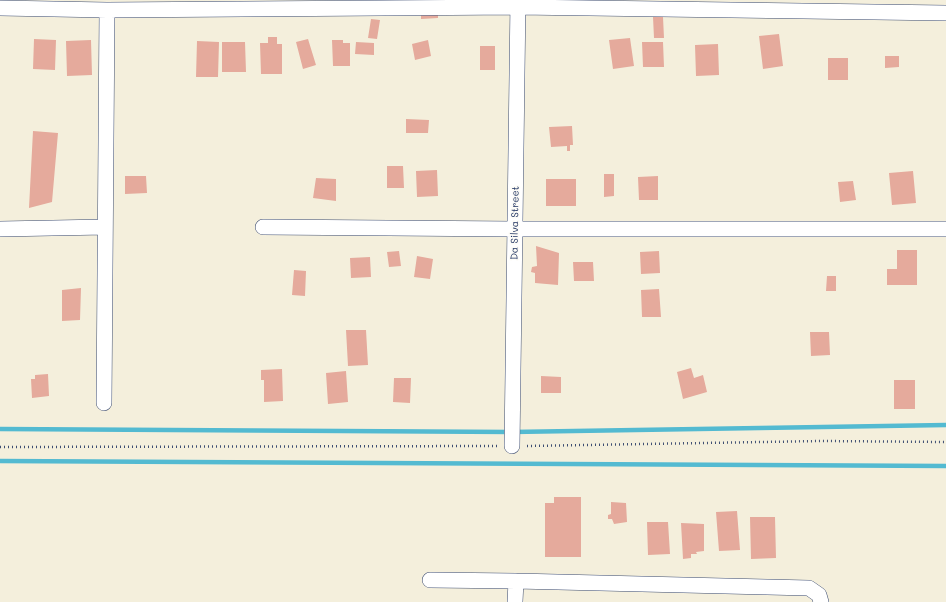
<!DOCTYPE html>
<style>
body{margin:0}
canvas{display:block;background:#f4efdc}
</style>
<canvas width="946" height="602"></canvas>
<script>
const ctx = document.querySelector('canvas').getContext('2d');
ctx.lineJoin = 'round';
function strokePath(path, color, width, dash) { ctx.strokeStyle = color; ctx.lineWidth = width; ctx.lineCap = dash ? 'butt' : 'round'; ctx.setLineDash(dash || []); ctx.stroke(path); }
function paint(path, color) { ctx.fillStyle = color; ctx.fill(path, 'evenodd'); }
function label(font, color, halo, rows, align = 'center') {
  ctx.font = font + ' Mali,sans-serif'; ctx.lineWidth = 3; ctx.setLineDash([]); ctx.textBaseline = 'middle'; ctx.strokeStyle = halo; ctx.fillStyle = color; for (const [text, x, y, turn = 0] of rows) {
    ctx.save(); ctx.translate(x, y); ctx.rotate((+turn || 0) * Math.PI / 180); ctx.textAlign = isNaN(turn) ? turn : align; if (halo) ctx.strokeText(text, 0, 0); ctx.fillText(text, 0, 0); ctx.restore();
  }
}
strokePath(new Path2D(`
 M0 429 512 432 946 425
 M0 461 946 466`), '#53bad1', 4.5);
paint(new Path2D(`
 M421 7H438V18L421 19Z
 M653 17H663L664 38H654Z
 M371 19 380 20 377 39 368 38Z
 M779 34 783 66 763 69 759 36Z
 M268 37H277V44H282V74H261L260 43H268Z
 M630 38 634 66 613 69 609 40Z
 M34 39 56 40 55 70 33 69Z
 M308 39 316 65 303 69 296 42Z
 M91 40 92 75 67 76 66 41Z
 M332 40H343V43H350V66H333Z
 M428 40 431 56 415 60 412 44Z
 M197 41 219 42 218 77H196Z
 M222 42H245L246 72H222Z
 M356 42 374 43V55L355 54Z
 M642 42H663L664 67H643Z
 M718 44 719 75 696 76 695 45Z
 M480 46H495V70H480Z
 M885 56H899V67L885 68Z
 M828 58H848V80H828Z
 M406 119 429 120 428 133H406Z
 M572 126 573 145H570V151H567V146L551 147 549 127Z
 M33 131 58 133 52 202 29 208Z
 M387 166H403L404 188H387Z
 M437 170 438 196 417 197 416 171Z
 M913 171 916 203 892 205 889 173Z
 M604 174H614V196L604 197Z
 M125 176H146L147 193 125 194Z
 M658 176V200H639L638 177Z
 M316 178 336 179V201L313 198Z
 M546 179H576V206H546Z
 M853 181 856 200 840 202 838 182Z
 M536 246 559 253 558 285 535 283V273L531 272 532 267 537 266Z
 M897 250H917V285H887V269H897Z
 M399 251 401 266 389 267 387 252Z
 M659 251 660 273 641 274 640 252Z
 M417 256 433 259 430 279 414 277Z
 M370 257 371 277 351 278 350 258Z
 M573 262H593L594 281H574Z
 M294 270 306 271 305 296 292 295Z
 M827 276H836V291H826Z
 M81 288 80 320 62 321V290Z
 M659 289 661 317H642L641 290Z
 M346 330H366L368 365 348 366Z
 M810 332H829L830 355 811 356Z
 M691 368 694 378 703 375 707 392 683 399 677 372Z
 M282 369 283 401 264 402V380H261V370Z
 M346 371 348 402 328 404 326 373Z
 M48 374 49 396 32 398 31 379H35V375Z
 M541 376 561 377V393H541Z
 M394 378H411L410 403 393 402Z
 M894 380H915V409H894Z
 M554 497H581V557H545V503H554Z
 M611 502 626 503 627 522 614 524 612 519H608V515L611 514Z
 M737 511 740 550 719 551 716 512Z
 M750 517H775L776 558 751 559Z
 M647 522H668L670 554 648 555Z
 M681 523 704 524V551L696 552 697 554H691V558L683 559Z`), '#e5aa9c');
const street = new Path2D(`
 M0 8 107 10 518 7 946 13
 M263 227 514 229H946
 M0 229 105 227
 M104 403 107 10
 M512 446 518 0
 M430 580 516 581 809 588 819 595 821 602
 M515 602 516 581`);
strokePath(street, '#3c4c71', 16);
strokePath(new Path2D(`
 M527 446 821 441 946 442
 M0 447 498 446`), '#3c4c71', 2.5, [1, 3]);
strokePath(street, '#fff', 15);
label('10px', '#1b2f5e', '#fdfcf7', [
 ["Da Silva Street",515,223,-89]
]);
</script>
